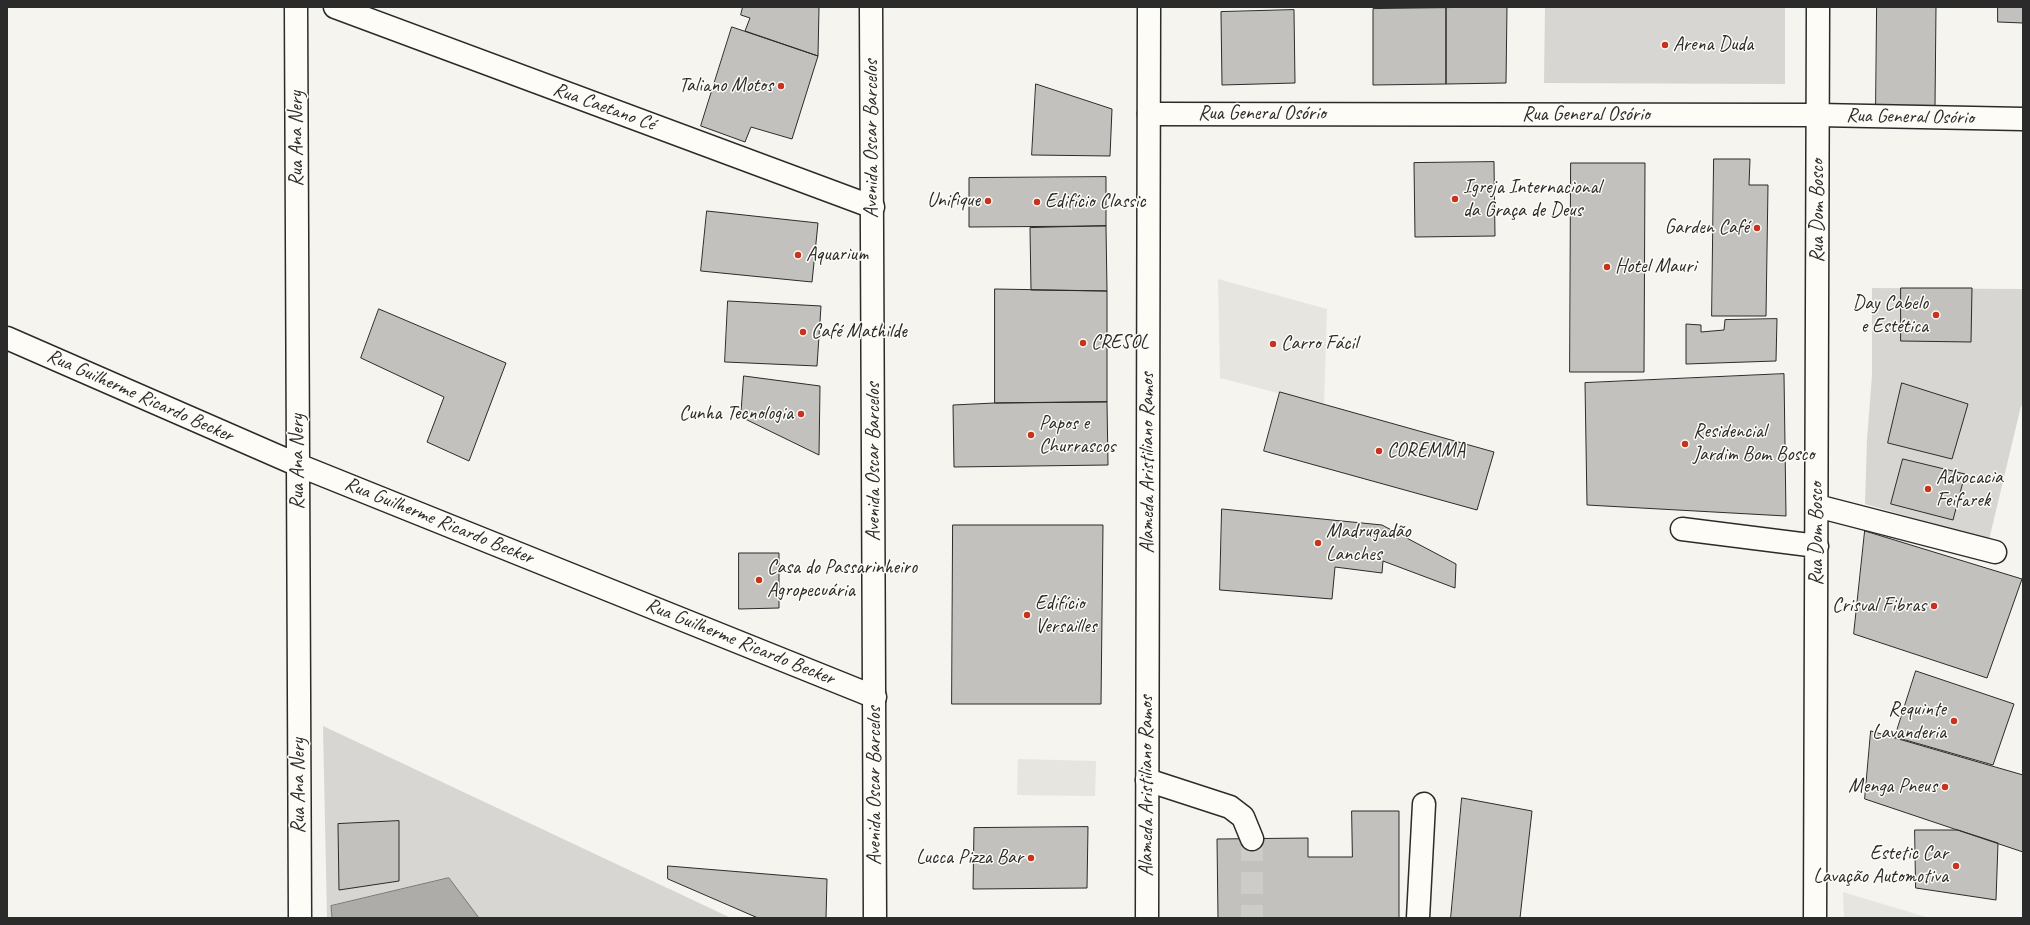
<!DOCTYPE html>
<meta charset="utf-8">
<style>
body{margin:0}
#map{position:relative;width:2030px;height:925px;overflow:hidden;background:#f5f4ef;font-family:Caveat,sans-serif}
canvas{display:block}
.frame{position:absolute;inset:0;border:8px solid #2b2b2b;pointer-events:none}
</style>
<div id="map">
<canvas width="2030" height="925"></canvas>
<div class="frame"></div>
</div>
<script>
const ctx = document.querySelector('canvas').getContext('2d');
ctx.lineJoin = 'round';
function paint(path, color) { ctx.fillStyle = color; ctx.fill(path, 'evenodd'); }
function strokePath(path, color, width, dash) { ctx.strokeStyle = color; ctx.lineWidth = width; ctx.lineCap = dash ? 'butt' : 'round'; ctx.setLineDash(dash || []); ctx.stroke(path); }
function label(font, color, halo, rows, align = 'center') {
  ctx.font = font + ' Caveat,sans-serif'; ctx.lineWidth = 3; ctx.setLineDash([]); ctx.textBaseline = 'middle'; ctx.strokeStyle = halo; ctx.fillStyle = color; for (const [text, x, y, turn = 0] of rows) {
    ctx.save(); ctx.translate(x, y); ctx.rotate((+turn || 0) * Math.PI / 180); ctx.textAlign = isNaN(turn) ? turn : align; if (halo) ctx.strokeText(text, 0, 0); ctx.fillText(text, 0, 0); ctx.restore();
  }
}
paint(new Path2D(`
 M1218 279 1327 309 1324 405 1220 378Z
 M1018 759 1096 761 1095 796 1017 795Z
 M1843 892 1916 914 1930 918H1844Z`), '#e6e5e0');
paint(new Path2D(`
 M1545 7H1785V84L1544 83Z
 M1872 288 2023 289V406H2021L1989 540 1865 504 1867 439 1872 376Z
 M323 726 731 918H327Z`), '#d7d6d2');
const water = new Path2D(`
 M449 878 479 918H332L331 906Z`);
paint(water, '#adaca9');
strokePath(water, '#797877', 1);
const building = new Path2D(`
 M743 7H819L818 56 745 31 750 18 741 15Z
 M1507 7 1506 83 1446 84V8Z
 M1877 7H1936L1935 106H1876Z
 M1998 7H2023V23L1998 22Z
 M1446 8V84L1373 85V9Z
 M1294 10 1295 83 1222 85 1221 12Z
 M732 27 818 56 792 139 751 127 745 142 701 126Z
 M1036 84 1112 109 1110 156 1032 155Z
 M1714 159H1750L1749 185H1768L1766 316H1712Z
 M1494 162 1495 236 1415 237 1414 163Z
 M1571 163H1645L1644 372H1570Z
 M1106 177V226L969 227V178Z
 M707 211 818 223 812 282 701 271Z
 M1106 226 1107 291 1031 290 1030 228Z
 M1901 288H1972L1971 342 1901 341Z
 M995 289 1107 291V402L995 403Z
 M728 301 821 306 817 366 725 362Z
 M379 309 506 363 469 461 427 442 444 397 361 358Z
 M1777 319 1776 361 1686 364V324L1701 325V332L1724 330 1725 320Z
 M1784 374 1786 516 1587 505 1585 383Z
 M744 376 820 386 819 455 741 417Z
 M1902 383 1968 404 1952 459 1888 443Z
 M1280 392 1494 452 1477 510 1264 451Z
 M1107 402 1108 465 954 467 953 405 995 403Z
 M1903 459 1965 474 1953 520 1891 504Z
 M1222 509 1382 525 1456 564 1455 588 1383 561 1382 573 1335 567 1332 599 1220 590Z
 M953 525H1103L1101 704H952Z
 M1865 531 2022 579 1987 678 1854 634Z
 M739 553H779V608L739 609Z
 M1916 671 2014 704 1993 765 1895 737Z
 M1871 731 2023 775V852L1865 799Z
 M1462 798 1532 811 1520 918H1451Z
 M1352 811H1399V918H1218L1217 839 1308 838V857H1352Z
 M399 821V881L339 890 338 824Z
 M1088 827 1087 888 973 889 974 828Z
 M1915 830H1958L1998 843 1996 900 1916 888Z
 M668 866 827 879 826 918H758L668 879Z`);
paint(building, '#c2c1be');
strokePath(building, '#2b2b2b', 1);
strokePath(new Path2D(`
 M1252 839V918`), '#cdccc8', 22, [22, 11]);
const minor = new Path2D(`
 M296 7 300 918
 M335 7 873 207
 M1149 114 1818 115 2023 119
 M7 338 298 465 875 697
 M1817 506 1995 552
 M1682 529 1817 546
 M1147 780 1230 807 1243 817 1252 839
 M1418 918 1424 804
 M1815 918 1818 7`);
const major = new Path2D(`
 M871 7 875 918
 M1147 918 1149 7`);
strokePath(minor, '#2b2b2b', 25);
strokePath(major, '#2b2b2b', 25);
strokePath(minor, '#fdfcf7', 22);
strokePath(major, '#fdfcf7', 22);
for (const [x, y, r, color] of [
 [1665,45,4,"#c8321e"],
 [781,86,4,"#c8321e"],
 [1455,199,4,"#c8321e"],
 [988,201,4,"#c8321e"],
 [1037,202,4,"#c8321e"],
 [1757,228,4,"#c8321e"],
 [798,255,4,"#c8321e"],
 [1607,267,4,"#c8321e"],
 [1936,315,4,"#c8321e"],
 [803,332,4,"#c8321e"],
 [1083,343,4,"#c8321e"],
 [1273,344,4,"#c8321e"],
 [801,414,4,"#c8321e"],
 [1031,435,4,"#c8321e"],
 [1685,444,4,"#c8321e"],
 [1379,451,4,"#c8321e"],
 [1928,489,4,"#c8321e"],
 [1318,543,4,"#c8321e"],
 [759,580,4,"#c8321e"],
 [1934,606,4,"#c8321e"],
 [1027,615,4,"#c8321e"],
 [1954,721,4,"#c8321e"],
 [1945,787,4,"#c8321e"],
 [1031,858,4,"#c8321e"],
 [1956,866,4,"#c8321e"]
]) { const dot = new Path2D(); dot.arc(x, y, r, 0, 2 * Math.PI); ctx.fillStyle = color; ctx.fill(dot); strokePath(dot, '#fdfcf7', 1.5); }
label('20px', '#2b2b2b', '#fdfcf7', [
 ["Arena Duda",1673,45],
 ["Taliano Motos",773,86,"right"],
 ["Igreja Internacional",1463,188],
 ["da Graça de Deus",1463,211],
 ["Unifique",980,201,"right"],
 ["Edifício Classic",1045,202],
 ["Garden Café",1749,228,"right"],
 ["Aquarium",806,255],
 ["Hotel Mauri",1615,267],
 ["Day Cabelo",1928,304,"right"],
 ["e Estética",1928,327,"right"],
 ["Café Mathilde",811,332],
 ["CRESOL",1091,343],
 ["Carro Fácil",1281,344],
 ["Cunha Tecnologia",793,414,"right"],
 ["Papos e",1039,424],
 ["Churrascos",1039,447],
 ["Residencial",1693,432],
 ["Jardim Bom Bosco",1693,455],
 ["COREMMA",1387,451],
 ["Advocacia",1936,478],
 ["Feifarek",1936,501],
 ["Madrugadão",1326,532],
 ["Lanches",1326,555],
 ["Casa do Passarinheiro",767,568],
 ["Agropecuária",767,591],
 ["Edifício",1035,604],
 ["Versailles",1035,627],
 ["Crisval Fibras",1926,606,"right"],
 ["Requinte",1946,710,"right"],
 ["Lavanderia",1946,733,"right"],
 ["Menga Pneus",1937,787,"right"],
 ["Estetic Car",1948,854,"right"],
 ["Lavação Automotiva",1948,877,"right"],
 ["Lucca Pizza Bar",1023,858,"right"]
], 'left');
label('20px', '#2b2b2b', '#fdfcf7', [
 ["Rua Caetano Cé",604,107,20],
 ["Rua General Osório",1262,114],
 ["Rua General Osório",1586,115],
 ["Rua General Osório",1910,117,1],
 ["Rua Ana Nery",297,139,-90],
 ["Avenida Oscar Barcelos",872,139,-90],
 ["Rua Dom Bosco",1818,211,-90],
 ["Rua Guilherme Ricardo Becker",140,396,24],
 ["Rua Ana Nery",298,462,-90],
 ["Avenida Oscar Barcelos",874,462,-90],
 ["Alameda Aristiliano Ramos",1148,463,-90],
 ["Rua Guilherme Ricardo Becker",439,521,22],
 ["Rua Dom Bosco",1817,534,-90],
 ["Rua Guilherme Ricardo Becker",740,642,22],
 ["Rua Ana Nery",299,786,-90],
 ["Avenida Oscar Barcelos",875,786,-90],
 ["Alameda Aristiliano Ramos",1147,786,-90]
]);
</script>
